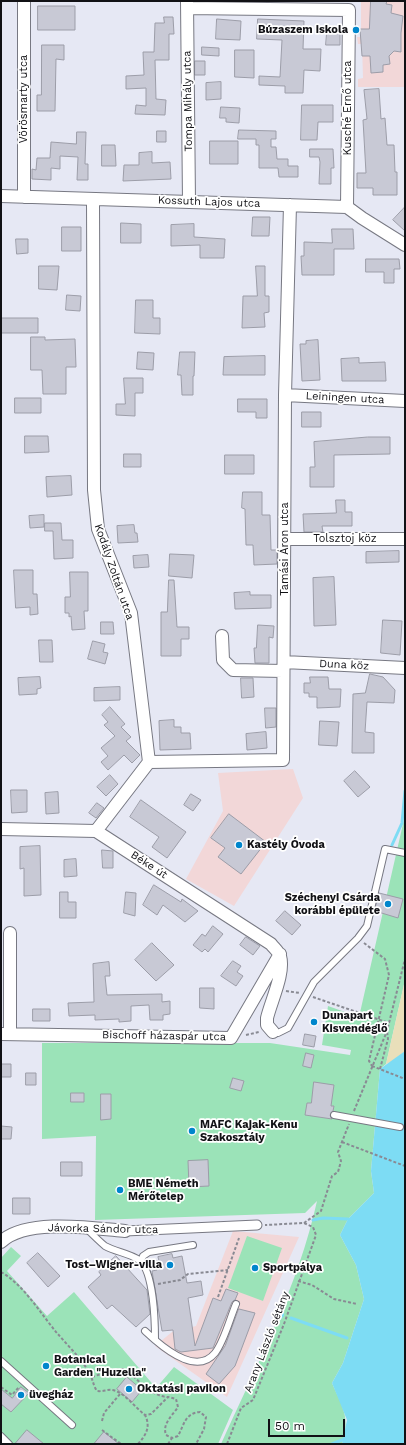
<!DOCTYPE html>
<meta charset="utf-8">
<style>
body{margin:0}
#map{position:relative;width:406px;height:1445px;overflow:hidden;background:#e6e8f4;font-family:"Work Sans",sans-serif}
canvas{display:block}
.frame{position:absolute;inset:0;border:2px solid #111115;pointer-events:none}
.scale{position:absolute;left:268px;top:1419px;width:77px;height:18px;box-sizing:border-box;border:2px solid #111115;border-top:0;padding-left:5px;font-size:12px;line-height:14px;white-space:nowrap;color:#111115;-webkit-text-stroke:3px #fff;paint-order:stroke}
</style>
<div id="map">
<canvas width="406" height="1445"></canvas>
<div class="frame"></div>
<div class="scale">50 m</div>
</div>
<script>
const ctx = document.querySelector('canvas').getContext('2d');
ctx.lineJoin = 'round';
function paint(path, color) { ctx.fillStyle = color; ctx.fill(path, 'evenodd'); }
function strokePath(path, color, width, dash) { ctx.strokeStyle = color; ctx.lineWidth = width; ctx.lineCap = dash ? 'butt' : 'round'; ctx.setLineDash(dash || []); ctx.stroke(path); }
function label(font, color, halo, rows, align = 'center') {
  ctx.font = font + ' "Work Sans",sans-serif'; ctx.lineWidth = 3.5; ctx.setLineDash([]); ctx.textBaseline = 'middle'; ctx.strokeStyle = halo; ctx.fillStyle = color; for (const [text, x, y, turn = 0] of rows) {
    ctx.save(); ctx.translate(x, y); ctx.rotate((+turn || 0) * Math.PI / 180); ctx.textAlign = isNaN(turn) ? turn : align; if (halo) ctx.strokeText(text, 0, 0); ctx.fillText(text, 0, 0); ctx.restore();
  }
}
paint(new Path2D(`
 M361 1H405V87H358V79L363 78 362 44H358L357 37H365L361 29Z
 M293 769 303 798 234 906 186 879 223 811 218 773Z
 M233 1231 299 1237 227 1397 155 1346 172 1332 196 1326Z`), '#f2d7d8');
paint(new Path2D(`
 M405 815V980L386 1064 380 1069 371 1171 374 1193 348 1219 340 1235 356 1265 364 1299 343 1363 332 1383C342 1406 351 1418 342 1444H221C256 1367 299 1284 317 1201L305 1213 95 1220 96 1136 42 1139V1043H270L350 1055 351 1050 322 1045 328 1006 359 1017Z
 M247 1236 282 1248 263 1301 228 1288Z
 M11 1247 21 1256 7 1271 47 1316 74 1292 156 1388 174 1367 233 1410 218 1444H1V1258Z`), '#9be3b8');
paint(new Path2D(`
 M405 980V1051L394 1061 386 1064Z`), '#e9dfba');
paint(new Path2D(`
 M405 1051V1444H342L347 1420 332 1383 343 1363 364 1299 356 1265 340 1235 348 1219 374 1193 371 1171 380 1069Z
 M281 1308 284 1313V1316L279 1321 275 1320 278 1309Z`), '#7ddcf4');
strokePath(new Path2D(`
 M392 845 402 823 405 791
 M313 1220 323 1218 348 1219
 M291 1318 347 1338
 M332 1444 347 1438`), '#7ddcf4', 3);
const building = new Path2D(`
 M371 1H387L386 4 392 5 391 13 403 16 401 33V52L394 51 389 56 390 64 383 65V72L371 73 370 56H362L360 29H369Z
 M38 6H75V30H38Z
 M164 17H173L174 34H169V60H155L156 99 166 100 165 115 135 114 136 105 146 106V88L126 89V76L144 75 143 52H154L155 23H164Z
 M217 19 241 21 240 40 216 39Z
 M258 19 304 21 303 49H321L320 71 304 70 303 93H285V86L259 85V76L280 77 282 40 257 39Z
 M327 33H340V45H326Z
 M42 45H64V60L56 59 55 111H37V95H41Z
 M202 47 219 48V56L202 55Z
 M235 50H254V78L235 77Z
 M195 61H205V75H195Z
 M221 82V99L206 100V83Z
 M379 89 381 119 385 118 387 145H394L395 172H397V195H373V188H357V173H366L363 120 367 119 364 90Z
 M302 105H333V122H318L317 140H301Z
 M221 107 240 108 239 123 226 122V118H220Z
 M239 130 276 131V139H271V147H276L277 159H288V166H298V177H279L278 168H259V145H256V139H238Z
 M157 131H166V142H157Z
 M77 132H86L85 164H88V180H77L78 157 60 156V169L51 168V180L32 179V169L36 170 37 158H50L51 142 76 144Z
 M210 141H238V164H210Z
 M102 145H115L116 166H102Z
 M310 149H333L334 168H331V184H319L320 162 319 157H310Z
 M152 152V163L170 162 171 179 123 181 124 165H139V153Z
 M405 207V231L393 220Z
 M253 217H270L269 236H252Z
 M121 223 141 224V243H121Z
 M194 224V237L225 239 224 258H200V245L171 246V225Z
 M62 227H81V251H62Z
 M332 229H353L354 249H334V275H302L301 256H304V242L332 243Z
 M16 239H28V253L17 254Z
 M366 259H399L400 269H394V283H384V272H366Z
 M39 266H59L57 290 39 289Z
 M256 266H265V296H269V312L264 313 265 327 242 328 243 296H257Z
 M67 295 81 296 80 311 66 310Z
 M136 300H153V318H160V334L135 333Z
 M1 318H38V333H1Z
 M31 337H45V340L75 339 76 367H66V394H43L42 370H31Z
 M318 340 320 380 302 381 300 344H306V341Z
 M138 352 154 353 153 370 137 369Z
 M180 352H195L194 376H193V395H182L181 375H178Z
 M265 356V375H223L224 357Z
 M359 358V363L385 362 386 381H342L341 359Z
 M124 378H143V393H135V416L116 415V404H125Z
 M15 398H41V413H15Z
 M238 399H267V418H256V412H238Z
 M302 412H321V427H302Z
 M25 436H48L49 452 25 453Z
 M368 437H390V454L334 455V487H310V467H315L314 442Z
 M124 454H141V467H124Z
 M225 455H254V474H225Z
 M71 476 72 495 47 497 46 477Z
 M243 492H262V515H270L271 550H277V564L254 565 253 545H246L245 509 242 508Z
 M336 500H345V512H352V526H322L323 532H304L303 514 336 513Z
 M44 515V527L30 528 29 516Z
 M45 523H61L62 540H73V558L54 559 53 531H45Z
 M134 525 135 533H137L138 542 118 543 117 526Z
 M399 551V562L366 563V552Z
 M170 554 194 555 192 578 169 576Z
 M148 555 149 567 134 568 133 556Z
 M14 570H33V594H37L38 614 30 615V607L16 608Z
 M70 572H88V611H84L85 629 72 630 71 616 69 617V613H65V597H70Z
 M334 577 336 625 314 626 313 578Z
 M169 580H174L177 627H189V639H181V656H161V612H167Z
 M250 592V595H271V608L235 609 234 593Z
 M383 620 402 621 400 655 381 653Z
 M101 622H113L114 634H101Z
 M258 625 274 626 273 638 269 637V663H255L254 648H256Z
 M39 640H52L53 662H40Z
 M93 641 105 644 103 652 108 653 105 664 88 659Z
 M370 674 383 677 395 690 394 703 367 702 365 732 374 733V753H352L353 694 365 693Z
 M40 677 41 688 37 689V694L19 695 18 678Z
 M310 677H328L329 689H341L340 707 317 708V697H309V693H304V683H310Z
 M241 678H253L254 697 242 698Z
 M120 687V700L94 701V688Z
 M110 707 125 724 121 727 131 737 126 741 140 755 132 763 124 755 108 770 101 762 108 756 101 748 115 736 104 725 108 722 102 715Z
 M265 708H276V727L266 728Z
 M174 720V727H181V733H190L191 749 160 750 159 721Z
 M320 721 339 722 337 746 319 745Z
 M266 732 267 748 247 750 246 734Z
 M355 771 370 787 358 797 344 781Z
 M110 775 118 784 106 796 97 787Z
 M11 790H27V812L12 813Z
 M58 792 59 813 46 814 45 793Z
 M191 794 201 800 193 811 184 805Z
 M141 800 186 832 167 858 152 847 159 837 130 817Z
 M97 803 104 808 96 818 89 813Z
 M229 814 266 842 241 874 218 857 225 848 211 838Z
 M40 846 41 895 24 896V868L20 869V847Z
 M102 850 113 851V868H103Z
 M76 859 77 876 64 877V860Z
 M154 885 181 902 182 899 198 911 185 922 163 905 157 915 143 905Z
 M60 892H68V902H76V918H60Z
 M126 892 136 893 135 916 124 913Z
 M379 893 403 899 398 918 375 911Z
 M285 911 301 925 292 935 276 921Z
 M213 926 223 934 208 952 205 949 202 952 193 945 202 934 205 936Z
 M246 937 260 946 253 955 240 945Z
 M152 943 174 965 156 981 135 960Z
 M233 961 241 966 237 972 243 976 236 986 221 976Z
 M109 962 110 976H105L107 995 162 994V1002L170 1001V1014L163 1015V1020H150L149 1005 131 1006V1021L119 1022V1019L95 1020V1015L69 1016 68 1003 94 1002 93 964Z
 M200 988H214V1009L200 1008Z
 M33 1009H50V1021H33Z
 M305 1034 316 1036 314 1047 303 1045Z
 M306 1053 314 1055 311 1068 303 1066Z
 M1 1064H11V1077H1Z
 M26 1073H36V1085H26Z
 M233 1078 244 1081 241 1091 230 1088Z
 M314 1082 334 1085 331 1106H334L333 1111 330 1115 332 1119 305 1115 307 1103H311Z
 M71 1093H84V1102H71Z
 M101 1094H111V1119L101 1120Z
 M1 1126 12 1127 11 1139H1Z
 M208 1160 209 1186 189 1187 188 1161Z
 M61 1162H82V1176H61Z
 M13 1198H30V1214H13Z
 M38 1253 60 1276 48 1287 27 1263Z
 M172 1254 173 1258 182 1256 187 1283 201 1281 203 1295 188 1298 195 1346 213 1298 221 1301 226 1289 238 1293 235 1300 232 1302 213 1348 181 1352 175 1349 173 1330 162 1331 152 1271 157 1270 155 1261H159L158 1257Z
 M116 1256 147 1290 150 1314 136 1327 112 1305 107 1309 88 1287 101 1275 99 1272Z
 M239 1309 255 1313 235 1366 219 1384 206 1374 225 1346Z
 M127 1377 142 1390 132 1402 117 1389Z
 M21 1387 29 1393 11 1412 1 1404V1389L12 1398Z
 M27 1430 44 1444H15Z
 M104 1432 119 1444H94Z`);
paint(building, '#c8c9d5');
strokePath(building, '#9c9da8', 1);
const service = new Path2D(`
 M273 1032 278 1033 288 1028 314 982 358 938 367 926 385 849 405 853
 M334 1115 400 1127
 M87 1229C93 1235 99 1241 105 1246 116 1252 129 1253 139 1260 154 1271 155 1323 155 1340 169 1352 198 1374 215 1353 224 1342 230 1318 236 1304
 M141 1261 143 1256 149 1252 193 1245
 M145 1331 155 1340
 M1 1361 72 1425
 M1 1436 9 1444
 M1 1443 2 1444`);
const pedestrian = new Path2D(`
 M125 1231 257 1225`);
const minor = new Path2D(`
 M187 1 189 202
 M187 8 349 10 347 207
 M1 196 347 207 362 218 405 245
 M24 197V1
 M93 199 94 490 98 529 131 613 149 762 96 831
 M285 395 405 401
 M285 539H405
 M222 636 223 660 233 670 283 671
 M284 662 405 668
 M149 762 283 760 285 395 290 205
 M1 829 96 831 271 944C274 948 279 952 280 956 285 973 271 1001 267 1018V1025L273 1032
 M1 1034 231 1038 280 954
 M10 1034V933
 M1 1242C26 1218 92 1228 125 1231`);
strokePath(service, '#777882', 8);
strokePath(pedestrian, '#777882', 11);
strokePath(minor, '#777882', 14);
strokePath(new Path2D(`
 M364 943 385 959 389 975 369 1061 372 1066
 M286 991 300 993
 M313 997 389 1023
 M246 1035 259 1032
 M372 1066 405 1079
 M380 1069 388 1039 387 1031
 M354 1111 387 1031 405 959
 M342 1142 405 1166
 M304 1223 321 1211 332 1176 338 1172 341 1161 338 1152 349 1124
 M1 1272C24 1285 40 1313 57 1333 68 1346 82 1359 90 1374 93 1380 93 1385 97 1391 104 1392 109 1388 116 1391 126 1395 136 1408 145 1415L151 1414 168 1397 176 1399 178 1407C172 1416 162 1424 166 1435L172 1438 178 1436C184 1425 185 1413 200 1412L206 1417 204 1429 196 1444
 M298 1281 312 1285 334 1299 357 1304
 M158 1284 180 1280 188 1274 228 1270
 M218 1297 239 1238
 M92 1377 113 1370 124 1369C139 1379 149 1396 168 1397
 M1 1387 12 1395 19 1387
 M102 1421 104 1413 120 1394
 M102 1430 121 1444
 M138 1444C146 1435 151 1427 145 1415
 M168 1444 172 1438
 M227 1444 241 1408 253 1400 284 1324 316 1235 313 1227 304 1223 265 1225`), '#898a93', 2, [3, 2]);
strokePath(service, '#fff', 6);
strokePath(pedestrian, '#fff', 9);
strokePath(minor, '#fff', 12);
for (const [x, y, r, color] of [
 [356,30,4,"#0086cc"],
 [239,845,4,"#0086cc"],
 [388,904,4,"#0086cc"],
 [314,1022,4,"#0086cc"],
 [192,1131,4,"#0086cc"],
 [120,1190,4,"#0086cc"],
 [170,1265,4,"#0086cc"],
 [255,1268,4,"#0086cc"],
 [46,1366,4,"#0086cc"],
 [129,1389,4,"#0086cc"],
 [21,1395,4,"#0086cc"]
]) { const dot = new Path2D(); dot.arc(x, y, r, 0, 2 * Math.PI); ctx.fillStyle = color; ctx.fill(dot); strokePath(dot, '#fff', 1.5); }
label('bold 11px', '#111115', '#fff', [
 ["Búzaszem iskola",348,30,"right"],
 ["Kastély Óvoda",247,845],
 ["Széchenyi Csárda",380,898,"right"],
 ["korábbi épülete",380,911,"right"],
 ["Dunapart",322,1016],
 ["Kisvendéglő",322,1029],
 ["MAFC Kajak-Kenu",200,1125],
 ["Szakosztály",200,1138],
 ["BME Németh",128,1184],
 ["Mérőtelep",128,1197],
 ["Tost–Wigner-villa",162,1265,"right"],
 ["Sportpálya",263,1268],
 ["Botanical",54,1360],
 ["Garden \"Huzella\"",54,1373],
 ["Oktatási pavilon",137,1389],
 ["üvegház",29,1395]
], 'left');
label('11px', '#111115', '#fff', [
 ["Vörösmarty utca",24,99,-90],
 ["Tompa Mihály utca",188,101,-91],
 ["Kusché Ernő utca",348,108,-90],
 ["Kossuth Lajos utca",209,202,2],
 ["Leiningen utca",345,398,3],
 ["Tolsztoj köz",345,539],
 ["Tamási Áron utca",285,549,-90],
 ["Kodály Zoltán utca",114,572,71],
 ["Duna köz",344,665,3],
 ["Béke út",149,865,33],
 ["Bischoff házaspár utca",164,1036,1],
 ["Jávorka Sándor utca",103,1229,1],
 ["Arany László sétány",267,1342,-69]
]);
</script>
